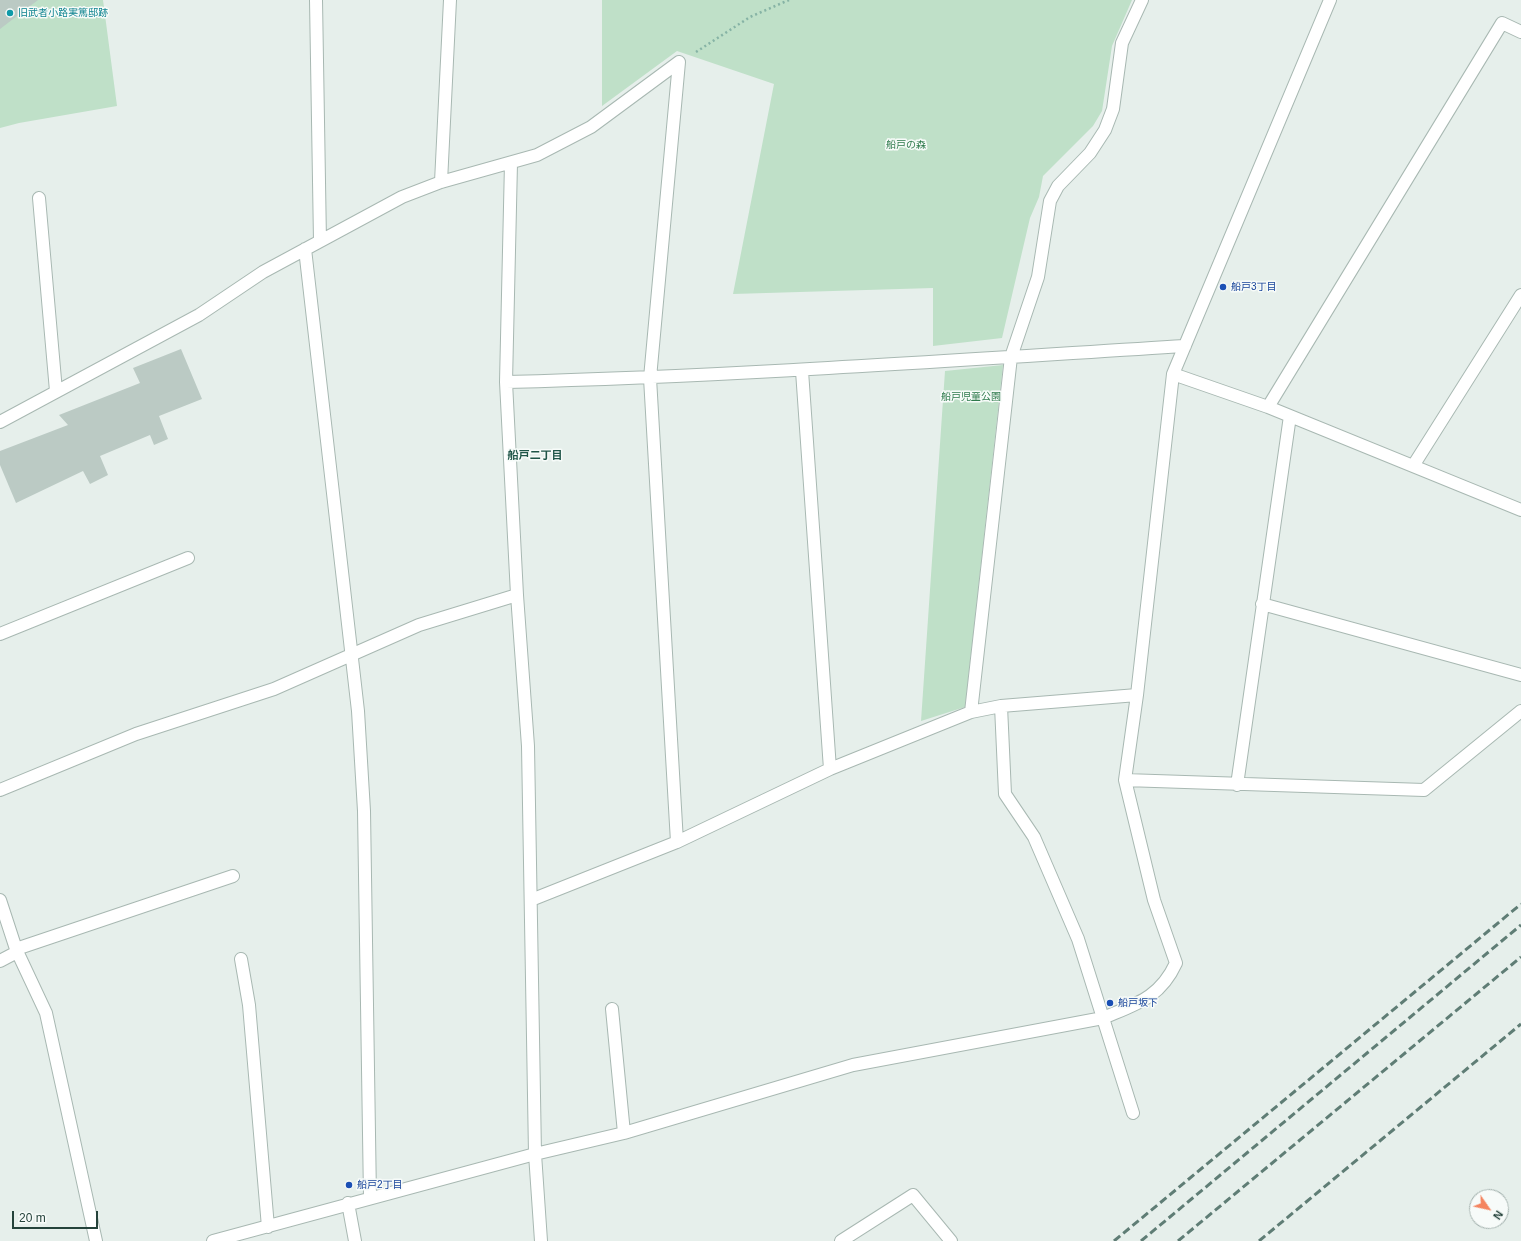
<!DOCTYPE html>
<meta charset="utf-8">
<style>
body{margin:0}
#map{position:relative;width:1521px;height:1241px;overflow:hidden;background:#e6efeb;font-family:Helvetica,sans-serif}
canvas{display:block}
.north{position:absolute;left:1469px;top:1189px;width:40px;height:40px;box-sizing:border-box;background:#f7fbf9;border:1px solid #a3b1ad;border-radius:50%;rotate:124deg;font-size:11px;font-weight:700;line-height:16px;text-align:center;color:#24423a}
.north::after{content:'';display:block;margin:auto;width:14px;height:18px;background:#f4845f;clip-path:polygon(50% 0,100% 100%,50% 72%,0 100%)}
.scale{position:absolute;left:12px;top:1211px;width:86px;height:18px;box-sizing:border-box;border:2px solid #24423a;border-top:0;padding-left:5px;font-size:12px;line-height:14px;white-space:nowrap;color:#24423a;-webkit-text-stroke:3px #f7fbf9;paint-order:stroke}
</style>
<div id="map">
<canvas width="1521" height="1241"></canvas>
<div class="north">N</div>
<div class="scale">20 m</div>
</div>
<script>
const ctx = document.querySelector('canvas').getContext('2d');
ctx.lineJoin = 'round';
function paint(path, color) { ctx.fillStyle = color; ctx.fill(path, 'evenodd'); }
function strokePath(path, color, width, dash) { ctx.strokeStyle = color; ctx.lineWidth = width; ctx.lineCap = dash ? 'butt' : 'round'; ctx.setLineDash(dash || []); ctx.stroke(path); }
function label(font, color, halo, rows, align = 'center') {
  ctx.font = font + ' Helvetica,"Noto Sans JP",sans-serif'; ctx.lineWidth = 3; ctx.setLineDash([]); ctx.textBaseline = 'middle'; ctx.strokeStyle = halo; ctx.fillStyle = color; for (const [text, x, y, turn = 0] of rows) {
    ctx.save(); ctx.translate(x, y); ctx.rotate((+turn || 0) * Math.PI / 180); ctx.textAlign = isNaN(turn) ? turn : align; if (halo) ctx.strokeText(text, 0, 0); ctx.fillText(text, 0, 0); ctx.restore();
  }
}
paint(new Path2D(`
 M0 0H103L117 106 19 123 0 128Z
 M602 0H1132L1112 46 1102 111 1093 126 1043 176 1039 197 1030 218 1002 338 933 346V288L733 294 774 84 677 51 602 106Z
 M1003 365 965 707 921 721 945 371Z`), '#bfe0c8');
paint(new Path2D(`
 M0 0H38L0 29Z
 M181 349 202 399 159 416 168 439 154 445 150 435 100 456 108 475 90 484 83 471 16 503 0 465V451L68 425 59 415 140 383 133 368Z`), '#bbcac4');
const street = new Path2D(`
 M316 0 320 241
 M511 163 506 382 517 595 528 746 535 1154 541 1241
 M441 182 450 0
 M39 198 56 391
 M305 249 358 711 364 811 370 1198
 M802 371 830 769
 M1173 374 1268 407 1502 23 1521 32
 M506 382C733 376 959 360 1185 346
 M1268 407 1521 510
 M0 422 199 315 263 272 402 197 441 182 537 155 591 127 679 62
 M1413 466 1521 295
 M1262 604 1521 675
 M0 634 188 558
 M1001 706 1005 794 1034 837 1078 939 1133 1113
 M971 712 1011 357 1038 277 1050 201 1058 186 1090 153 1105 130 1113 109 1122 43 1142 0
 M1125 780 1424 790 1521 711
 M1237 785 1290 416
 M0 790 136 734 274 689 419 625 517 595
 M677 842 830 769 971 712 1001 706 1137 695
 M0 900 16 949 46 1013 96 1241
 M531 900 677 842 650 378 679 62
 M16 949 233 876
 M241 959 249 1005 268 1227
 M0 961 17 952
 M612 1009 624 1133
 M348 1203 355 1241
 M213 1241 535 1154 624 1133 853 1065 1103 1018C1136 1004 1160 998 1176 963L1154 900 1125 780 1137 695 1173 374 1330 0
 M841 1241 913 1195 951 1241`);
strokePath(street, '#a8b8b2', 14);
strokePath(new Path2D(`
 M696 52 750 17 789 0`), '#86b3a5', 2.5, [2, 3]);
strokePath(street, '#fff', 12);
strokePath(new Path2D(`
 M1114 1241 1521 904
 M1141 1241 1521 925
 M1178 1241 1521 957
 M1259 1241 1521 1024`), '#5f7d75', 3, [8, 4]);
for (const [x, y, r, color] of [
 [10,13,4,"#0f9aa8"],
 [1223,287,4,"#1a4fb4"],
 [1110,1003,4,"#1a4fb4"],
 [349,1185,4,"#1a4fb4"]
]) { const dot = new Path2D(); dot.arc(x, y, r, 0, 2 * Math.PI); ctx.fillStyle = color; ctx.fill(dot); strokePath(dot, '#f7fbf9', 1.5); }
label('10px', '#0d838f', '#f7fbf9', [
 ["旧武者小路実篤邸跡",18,13]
], 'left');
label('10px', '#2d7a4b', '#f7fbf9', [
 ["船戸の森",906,145],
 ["船戸児童公園",971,397]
]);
label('10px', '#164399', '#f7fbf9', [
 ["船戸3丁目",1231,287],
 ["船戸坂下",1118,1003],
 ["船戸2丁目",357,1185]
], 'left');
label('bold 11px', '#1f5548', '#f7fbf9', [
 ["船戸二丁目",535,456]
]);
</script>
